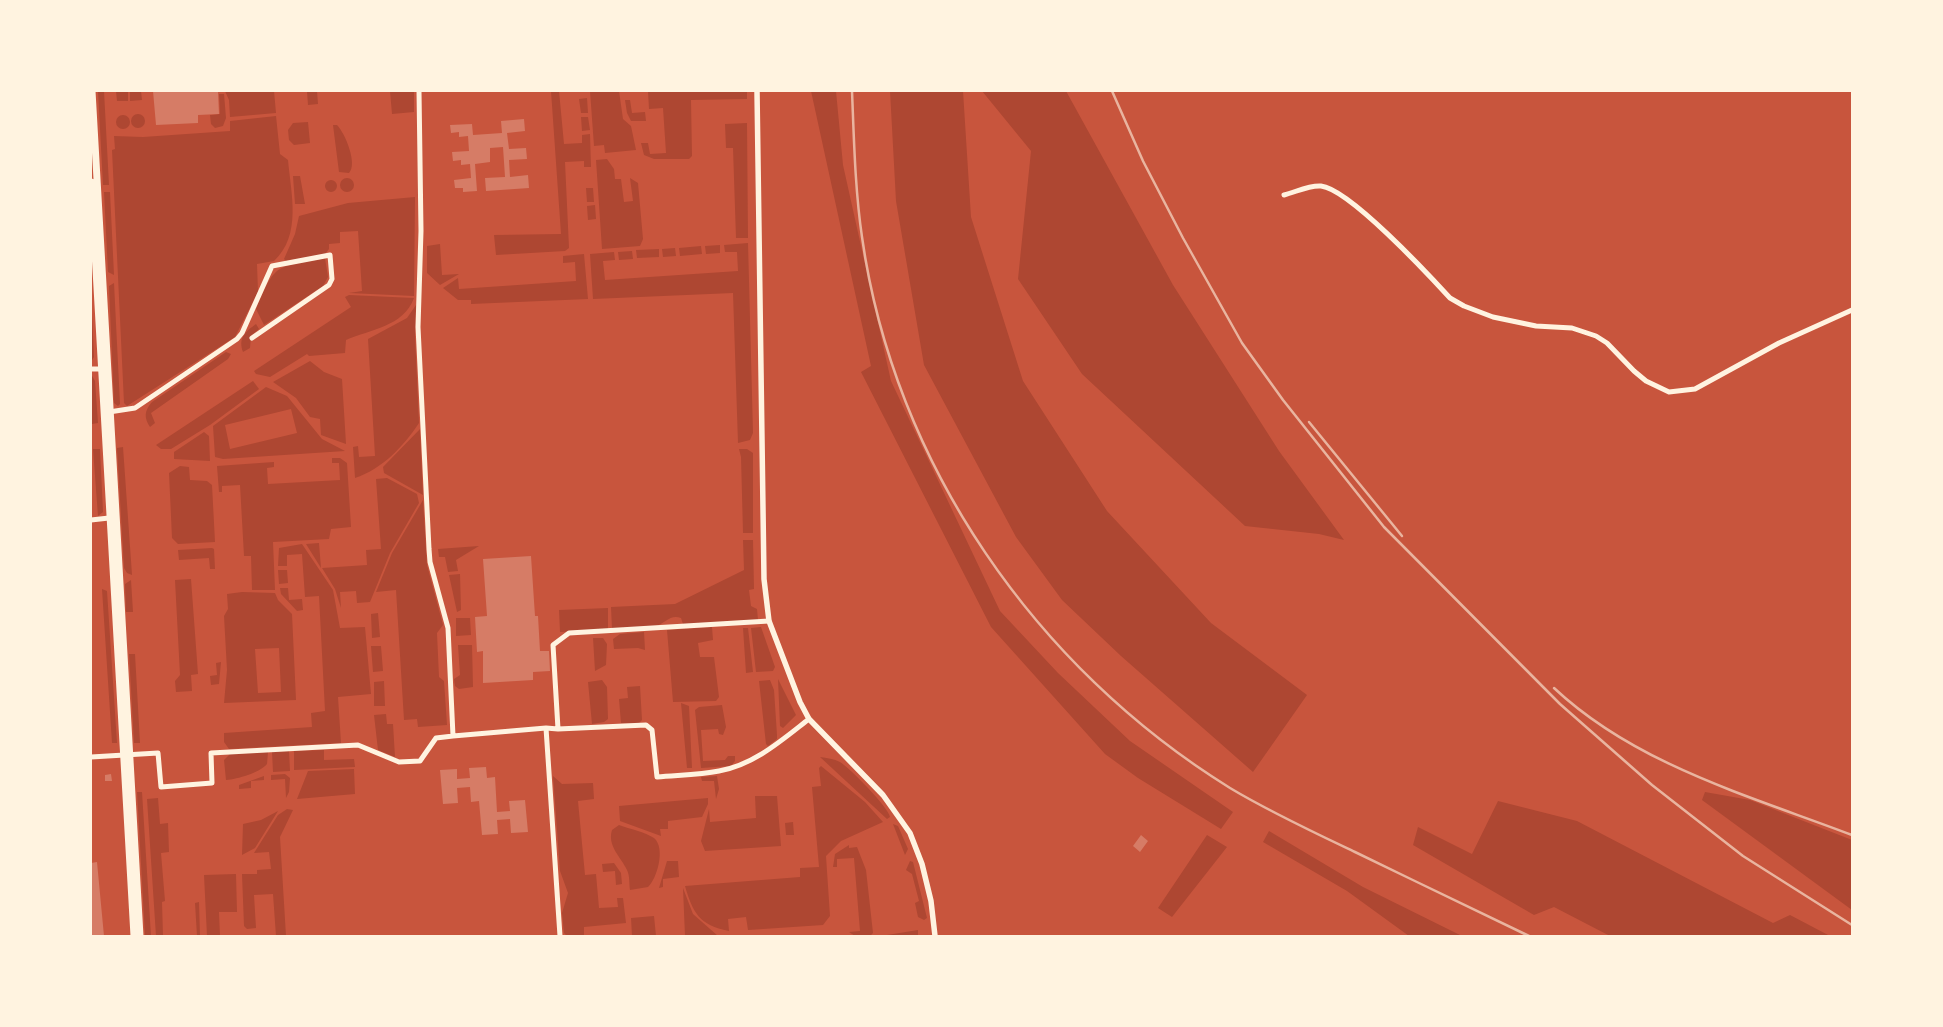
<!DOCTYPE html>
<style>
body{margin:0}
#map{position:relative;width:1943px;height:1027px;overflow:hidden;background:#c8553d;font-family:"Golos Text",sans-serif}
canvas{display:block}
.frame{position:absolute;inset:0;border:92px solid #fff3e0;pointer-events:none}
</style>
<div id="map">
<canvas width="1943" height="1027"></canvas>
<div class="frame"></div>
</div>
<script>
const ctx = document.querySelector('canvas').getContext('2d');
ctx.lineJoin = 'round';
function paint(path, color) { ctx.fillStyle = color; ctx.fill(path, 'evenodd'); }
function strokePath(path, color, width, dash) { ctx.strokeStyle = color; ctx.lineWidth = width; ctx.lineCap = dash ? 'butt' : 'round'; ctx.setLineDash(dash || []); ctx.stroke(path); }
paint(new Path2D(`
 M98 91H104L109 185H103Z
 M116 91H128V101H117Z
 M130 91H141L142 100 130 101Z
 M225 91H274L276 113 230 117 229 100Z
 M307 91H317L318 104 308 105Z
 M390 91H414V112L392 114Z
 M551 91H559L564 144 582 143V135L590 134 591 167H584V161L565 162 569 248 565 251 496 255 494 235 561 234Z
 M590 91H619L623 119 631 126 636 150 605 153 604 145 594 146Z
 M648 91H747V99L691 100 692 156 689 159H654L644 155 641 143H648L650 154 666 153 663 108 649 109Z
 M811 91H836L843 165 891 381 1000 611 1058 673 1130 741 1233 812 1221 829 1138 778 1105 754 991 627 861 372 871 366Z
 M890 91H963L971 217 1023 381 1107 511 1211 623 1307 695 1253 772 1121 656 1062 600 1016 537 924 365 896 201Z
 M982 91H1066L1173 285 1279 451 1344 540 1319 534 1245 526 1082 374 1018 279 1031 151Z
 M219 94H224L226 118 223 126 215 128 211 124 210 115 220 114Z
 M587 98 588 113H581L579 99Z
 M625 100H630L632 113 645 112 646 121H631L627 113Z
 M131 121a7 7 0 1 1 14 0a7 7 0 1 1-14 0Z
 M116 122a7 7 0 1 1 14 0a7 7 0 1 1-14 0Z
 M276 116 280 154 288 160C291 194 302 235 274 261L257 264 258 292 235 337 127 406 124 403 112 150 115 149 114 136 143 137 230 131V121Z
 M581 117H588L590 130 582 131Z
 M308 122 310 143 294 145 289 140 288 130 293 123Z
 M747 123 748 238H736L733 148H726L725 124Z
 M333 125H337C345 133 358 164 349 173L339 172Z
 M607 159 614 169 615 179H621L624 202 633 201 630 178 638 183 643 239 640 246 602 249 596 160Z
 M293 176H300L305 204H295Z
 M340 185a7 7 0 1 1 14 0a7 7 0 1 1-14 0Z
 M325 186a6 6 0 1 1 12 0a6 6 0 1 1-12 0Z
 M586 188H593L594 202H587Z
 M104 192H110L114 275 108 272Z
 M415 197 414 296 349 293 362 291 358 231 340 232V243L329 244V249L325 254 286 261 284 259 295 234 299 216 348 203Z
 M595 205 596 219 588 220 587 206Z
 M748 243 753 433 750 440 738 443 733 293 593 299 590 254 614 252 615 260 603 261 605 280 738 271 737 252H725L724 245Z
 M440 244 442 275 459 274 440 285 427 273V246Z
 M720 245V253L706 254 705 246Z
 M701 246 702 254 680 256 679 248Z
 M675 248 676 256 663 257 662 249Z
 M659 249V257L637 258 636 250Z
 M632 251 633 259 619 260 618 252Z
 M584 254 588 299 471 304V300H458L443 288 458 278 459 289 576 281 575 262 563 263V256Z
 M325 258 328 277 323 286 264 325 256 309C276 261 276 268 325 258Z
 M114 283 120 404 118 406 114 403 109 286Z
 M91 292 94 357 91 362Z
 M349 295 414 298C403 327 371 329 346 340L345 353 309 356 307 354 270 377 256 374 254 371 351 307 345 297Z
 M416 305 415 336 419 423C403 447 382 469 355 478L353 447 358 446 359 457 375 456 368 339 407 318Z
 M256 324 259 329 251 336 250 348 243 352C238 338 245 332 256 324Z
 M226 352 231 354 228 359 151 413 155 423 150 427C144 418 144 411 152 402Z
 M310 361 324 372 342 379 346 444 321 435 320 419 310 417 296 398 273 382Z
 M91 374 95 381 98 423 92 424Z
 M253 381 259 389 210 425 171 449H161L156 445Z
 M266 387 287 396 322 439 345 451 223 459 215 457 213 426ZM291 409 297 433 230 449 225 425Z
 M420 429V430L423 495 384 473 383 467Z
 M204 432 209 436 210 461 174 459V452Z
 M123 447 132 575 127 573 124 568 117 448Z
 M93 449H100L103 512 98 516Z
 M739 449H747L753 453V533H743L741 457Z
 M332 458H340L347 463 351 527 331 529 329 539 273 542 275 590H252L251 556H244L240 485 222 486V492H219L217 466 274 462V467L267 468 268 484 340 480 339 463H332Z
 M180 466 189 467 190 480 207 481 212 485 215 542 178 544 172 538 169 473Z
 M387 478 417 494 419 503 390 553 370 602 357 603 356 591 340 592 341 608 335 589 322 568 367 565 366 550 381 549 376 479Z
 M423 500 427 565 443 625 437 633 439 677 444 681 447 725 418 727 417 719 404 720 396 590 376 592 392 553Z
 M743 540H753L754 589 749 590 751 606 757 609 758 620 683 624 681 618C670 614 666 623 656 626 643 630 625 628 612 629L611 607 675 604 744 570Z
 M319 543 321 568 306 544Z
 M302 544 333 590 340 628 365 627 371 694 338 697 341 743 229 749 224 742V733L312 727 311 713 325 711 319 596 305 597 302 554 287 555V566H278L279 548Z
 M479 546 456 560 458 571 448 572 445 557H439L438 549Z
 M212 548 214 549 215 569H210L209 558 179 560 178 550Z
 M278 570H287L288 583 279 584Z
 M460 574 461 610 457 612 449 575Z
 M191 579 198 674 191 675 192 691 176 692 175 681 180 675 175 580Z
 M131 580 133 612H126L125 584Z
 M280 588H288L289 600 302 599 303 610 297 611 281 594Z
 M102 589 107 591 117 743H112Z
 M242 592 275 593 278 600 292 614 296 700 224 703 227 670 224 616 228 609 227 594ZM279 648 281 692 258 693 255 649Z
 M608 608V630L560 632 559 610Z
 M378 613 380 637 372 638 371 614Z
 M456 618H470L471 635 456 636Z
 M712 627 713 640 698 643 700 657H714L719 697 716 701 673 702 667 630Z
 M761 627 775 667 773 671 756 672 751 628Z
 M743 628H748L753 672 746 673Z
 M644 632 645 650 638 648 614 649 613 639 620 634Z
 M593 638H603L607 644 606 665 595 671Z
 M458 645H472L473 687 459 689 455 686 454 679 460 675Z
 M371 646H381L383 671 373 672Z
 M129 654H135L140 743H134Z
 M221 662 219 684 211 685 210 676 217 675 216 663Z
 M778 679 796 715 783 728 780 726Z
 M602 680 607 687 608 719 604 722 592 724 588 682Z
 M770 680 774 690 777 735V739L768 746 766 744 759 681Z
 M384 681 385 706H374V682Z
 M640 686 642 720 639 723H621L619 699 628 698 627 687Z
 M681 703 689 706 692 768H687Z
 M722 705 726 727 723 735 719 734 718 729 701 730 703 761 725 760 728 756H735V761L731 766 701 768 695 710 699 707Z
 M386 714 387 724H393L395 757 378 750 374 715Z
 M324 750V760L354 759 355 767 294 770V751Z
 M289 751 290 771 273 772 272 752Z
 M268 752 267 764C259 773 238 779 226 780L224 760 230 754Z
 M820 757C827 758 834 759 840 762 850 768 888 807 890 817L887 819Z
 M821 766 865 802 883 822 841 841 826 856 830 916 823 925 748 930 746 917 728 919 729 931C699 925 693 913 685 886L800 877V868L819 867 812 787 821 786 819 768Z
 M354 769 355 794 297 799 308 771Z
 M285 774 290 778 289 792 286 798 285 779 271 780V775Z
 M264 776V780L251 781V788L239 789V785Z
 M553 776 562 784 593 783 594 799 578 801 585 875 596 874 599 908 618 907 617 898H623L626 923 584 927V936H567L564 933 562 913 568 893 560 871Z
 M717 776 719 789 716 799 714 781H702L701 777Z
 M137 792H142L151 936H145Z
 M1705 792 1750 800 1852 840V910L1702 800Z
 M755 796H777L781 846 705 851 701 841 709 809 710 822 756 818Z
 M158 798 160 824 168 823 169 852 161 853 165 901 162 902 163 936H156L147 799Z
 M708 798V804L702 817 668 821V829H660L661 836 620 821 619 806Z
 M1498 801 1577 821 1773 923 1790 915 1830 936H1610L1554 907 1534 915 1413 845 1418 827 1472 854Z
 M287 809 293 810 280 837 286 936H276L273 894 254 895 256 928 247 929 244 926 242 874H257V870L271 869 269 852 254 853 278 815Z
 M278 811 255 848 242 855 243 824 261 820Z
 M793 822 794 835H786L785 823Z
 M893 824 898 826 908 849 905 855Z
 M619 825C630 829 645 832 654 838 666 848 657 879 648 887L630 890C629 884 630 876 627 870 621 857 607 846 612 830Z
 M1269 831 1363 887 1462 936H1409L1347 891 1263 842Z
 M1207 835 1227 847 1172 917 1158 908Z
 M849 845V848L857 847 866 870 873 933 870 936H855L849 932 860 931 854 858 837 859V867H833L835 854Z
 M667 861H678L679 877 663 879V887L659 888Z
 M910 861 913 862 927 918 924 920 918 917 915 903 919 901 912 874 906 870Z
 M614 863 621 873 622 884 616 885 615 871 603 872 602 864Z
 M236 874 237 912H219L220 936H207L204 875Z
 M683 888 693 914 718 936H685Z
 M199 902 200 936H197L195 903Z
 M654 916 656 936H632L631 918Z
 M918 930V936H881Z`), '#ae4732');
paint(new Path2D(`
 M153 91H218L219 114 198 115V123L156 125Z
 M524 119 525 131 507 133 509 149 526 148 527 159 509 160 510 177 528 175 529 188 486 191 485 178 505 177 503 147 490 148V162L475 164 477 191 463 192V188H455L454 180 471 178 470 164 461 165V160L453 161 452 152 469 151 468 136 459 137V132L451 133 450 125 472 124 473 135 502 133 501 121Z
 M531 556 535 616H538L540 651H549L550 671 533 672V680L483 683V651L477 652 475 617 487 616 483 559Z
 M486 767 487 778 495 777 497 812 510 811 509 801 525 800 528 832 511 833 510 819 497 820 498 834 482 835 479 801 471 802 470 787 457 788 458 803 443 804 440 770 457 769V779L470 778 469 768Z
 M111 774 112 781H105V775Z
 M1141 835 1148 841 1140 852 1133 846Z
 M97 862 104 936H91V863Z`), '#d67c66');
strokePath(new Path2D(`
 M419 91 421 231 418 327 429 549 430 562 448 628 453 736 546 728 558 729 646 725 652 730 657 777C678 775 699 775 719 771 754 765 782 740 809 719
 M1284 195C1296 192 1309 185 1321 186 1349 189 1428 274 1450 298L1464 306 1493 317 1536 326 1572 328 1596 336 1607 343 1634 371 1646 381 1669 392 1695 389 1779 343 1852 310
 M91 369H103
 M109 412 135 408 237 339 242 333 272 266 330 255 332 279 329 285 252 338
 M91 520 109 518
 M546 728 560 936
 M558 729 553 645 569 633 769 621
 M91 757 158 753 161 787 212 783 211 753 358 745 399 762 420 761 436 738 453 736`), '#fff3e0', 5);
strokePath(new Path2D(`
 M757 91 764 579 769 621 800 702 809 719 883 795 910 833 922 864 931 901 935 936`), '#fff3e0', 5.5);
strokePath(new Path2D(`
 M92 91 140 936
 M91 182 134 936`), '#fff3e0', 7);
strokePath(new Path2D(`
 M852 91C854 140 855 189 862 237 894 464 1036 668 1230 788 1270 812 1313 832 1355 852 1413 880 1470 908 1529 936
 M1112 91 1143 161 1183 238 1242 343 1283 400 1384 527 1560 704 1652 785 1743 856 1852 925
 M1309 422 1402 536
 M1554 688C1636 765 1750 796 1852 835`), '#e9b49f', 2.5);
</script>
